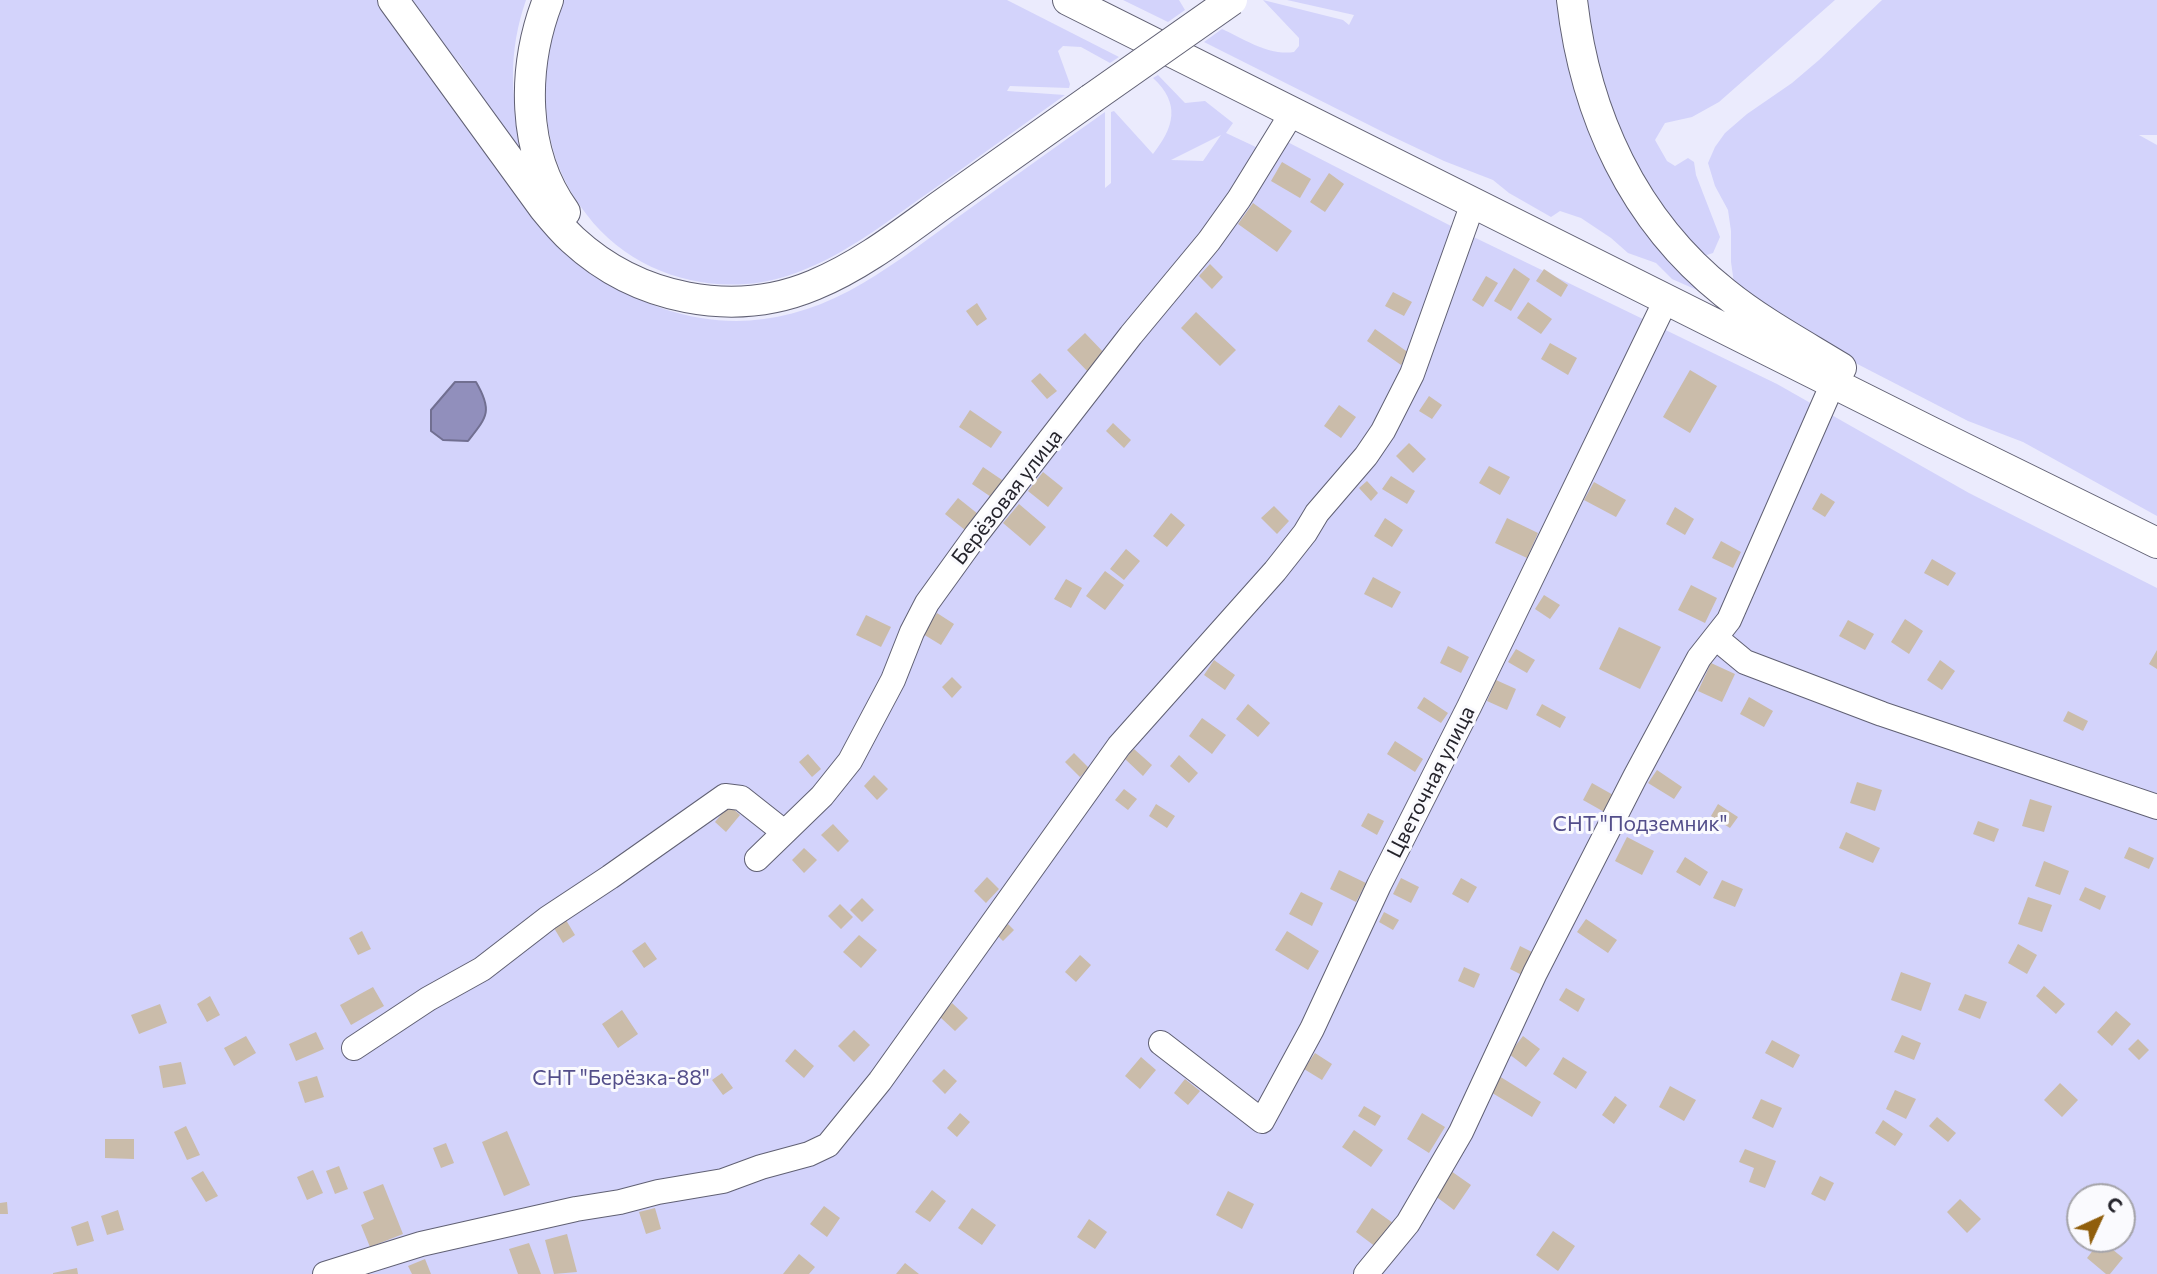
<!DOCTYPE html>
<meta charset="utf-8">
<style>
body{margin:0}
#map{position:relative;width:2157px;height:1274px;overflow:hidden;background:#ebebfd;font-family:Commissioner,sans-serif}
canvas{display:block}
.north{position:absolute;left:2066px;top:1183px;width:70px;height:70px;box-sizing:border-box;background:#fafafe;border:2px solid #a5a4aa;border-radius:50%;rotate:45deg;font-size:19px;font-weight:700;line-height:28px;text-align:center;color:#25242c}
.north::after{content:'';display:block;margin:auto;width:24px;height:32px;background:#905e0c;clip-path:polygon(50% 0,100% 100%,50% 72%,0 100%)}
</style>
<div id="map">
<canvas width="2157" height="1274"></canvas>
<div class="north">С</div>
</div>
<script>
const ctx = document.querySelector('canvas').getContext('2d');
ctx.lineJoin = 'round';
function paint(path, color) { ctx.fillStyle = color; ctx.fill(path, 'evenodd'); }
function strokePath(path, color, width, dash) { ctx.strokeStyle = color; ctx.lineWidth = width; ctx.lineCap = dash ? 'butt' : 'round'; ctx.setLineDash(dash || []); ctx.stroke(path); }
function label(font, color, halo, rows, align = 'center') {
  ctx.font = font + ' Commissioner,sans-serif'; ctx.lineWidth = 6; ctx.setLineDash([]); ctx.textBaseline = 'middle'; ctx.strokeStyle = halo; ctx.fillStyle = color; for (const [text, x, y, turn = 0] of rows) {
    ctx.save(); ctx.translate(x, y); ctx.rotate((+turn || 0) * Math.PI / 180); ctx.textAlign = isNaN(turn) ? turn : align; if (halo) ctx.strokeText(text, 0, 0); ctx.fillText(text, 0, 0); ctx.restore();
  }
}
paint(new Path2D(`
 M0 0H381L598 277C679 328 762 337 849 291 886 271 920 245 954 220 1004 184 1054 148 1105 112V188L1111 183V112L1114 111 1153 154C1174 127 1181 104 1153 78L1158 75 1185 103 1205 101 1233 123 1226 133 1258 148 1268 132 1453 227 1777 384 1969 493 2157 588V1274H0ZM1221 135 1203 161 1171 160ZM2080 1197H2122V1239H2080Z
 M412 0H526C508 52 510 98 524 151L521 152 513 144 459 62 455 60Z
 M562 0H1007L1119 57 1110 63 1081 47 1063 46 1058 51 1070 84 1069 88 1010 86 1007 91 1065 95C1019 128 974 160 928 193 884 224 838 260 787 276 716 299 632 275 587 215 555 174 545 134 545 82 545 74 544 64 545 56 548 37 556 18 562 0Z
 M1123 0H1179L1185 10 1168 22Z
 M1263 0 1343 20 1349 25 1354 15 1287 0H1560L1563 36 1698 287 1697 290 1672 279 1656 263 1628 253 1611 238 1581 218 1560 211 1551 217 1509 193 1493 180 1444 161 1387 134 1204 42 1222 29C1244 39 1269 56 1294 52L1299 46V38Z
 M1586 0H1835L1719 102 1692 117 1665 123 1655 140 1667 161 1675 166 1688 158 1694 162 1696 175 1720 237 1713 253 1704 256 1663 212 1622 142 1596 65Z
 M1882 0H2157V135H2139L2157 145V516L2023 442 1968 421 1836 353 1734 283 1731 262V231L1728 210 1715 186 1708 163 1715 147 1725 133 1747 114 1792 83 1819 60Z`), '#d3d3fb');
const water = new Path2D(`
 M455 382H476C493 411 487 417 468 441L443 440 431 431V410Z`);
paint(water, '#918fbc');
strokePath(water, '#716f91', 2);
paint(new Path2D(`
 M1282 162 1311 179 1300 198 1271 181Z
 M1329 173 1344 184 1325 212 1310 202Z
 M1253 203 1292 231 1277 252 1238 224Z
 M1210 264 1223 277 1212 289 1199 276Z
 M1514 268 1530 279 1511 311 1494 301Z
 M1544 269 1568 285 1561 297 1536 281Z
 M1486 276 1498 283 1483 307 1472 300Z
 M1393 292 1412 302 1404 316 1385 306Z
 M1528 302 1552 319 1541 334 1517 318Z
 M977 303 987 319 977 326 966 311Z
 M1196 312 1236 350 1220 366 1181 328Z
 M1375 329 1409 353 1401 365 1367 341Z
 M1085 333 1108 357 1090 374 1067 350Z
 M1550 343 1577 358 1568 375 1541 359Z
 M1690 370 1717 386 1690 433 1663 417Z
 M1040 373 1057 391 1047 399 1031 381Z
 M1429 396 1442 405 1432 419 1419 411Z
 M1339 405 1356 417 1341 438 1324 426Z
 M970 410 1002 432 991 448 959 427Z
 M1113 423 1131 440 1124 448 1106 431Z
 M1409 443 1426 459 1413 473 1396 456Z
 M1489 466 1510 477 1500 495 1479 483Z
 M983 467 1008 484 997 501 972 484Z
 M1043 472 1063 488 1048 507 1028 491Z
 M1391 476 1415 491 1407 504 1382 489Z
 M1367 481 1378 493 1371 501 1359 488Z
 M1594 482 1626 500 1616 517 1584 500Z
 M1821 493 1835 502 1825 517 1812 509Z
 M958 498 983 518 970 534 945 514Z
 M1019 504 1046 527 1030 546 1003 523Z
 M1274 506 1289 521 1277 534 1261 518Z
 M1675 507 1694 519 1685 535 1666 524Z
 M1171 513 1185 525 1167 547 1153 536Z
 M1385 518 1403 530 1392 547 1374 536Z
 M1507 518 1538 533 1527 558 1495 543Z
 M1721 541 1741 552 1733 568 1712 558Z
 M1126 549 1140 561 1124 580 1110 569Z
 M1932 559 1956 573 1948 586 1924 573Z
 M1105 571 1124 585 1105 610 1086 596Z
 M1373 577 1401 592 1392 608 1364 594Z
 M1066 579 1082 588 1071 608 1054 599Z
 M1691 585 1717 598 1705 623 1678 610Z
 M1544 595 1560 605 1550 619 1535 609Z
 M937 613 954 624 941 645 923 634Z
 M866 615 891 627 881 647 856 635Z
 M1905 619 1923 631 1909 654 1891 642Z
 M1848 620 1874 634 1865 650 1839 636Z
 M1619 627 1661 647 1640 689 1599 669Z
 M1448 646 1469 657 1461 673 1440 663Z
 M1516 649 1535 660 1527 673 1508 662Z
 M2157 650V669L2149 664Z
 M1214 660 1235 675 1225 690 1204 675Z
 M1940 660 1955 671 1942 690 1927 680Z
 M1711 663 1735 674 1722 702 1698 691Z
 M952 677 962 687 952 698 942 687Z
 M1496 680 1516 689 1507 710 1487 701Z
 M1424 697 1448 713 1441 723 1417 708Z
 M1749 697 1773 711 1764 727 1740 714Z
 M1248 704 1270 723 1258 737 1236 719Z
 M1542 704 1566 717 1560 728 1536 715Z
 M2068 711 2088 721 2083 731 2063 721Z
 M1202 718 1226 735 1212 754 1189 736Z
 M1395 741 1423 759 1415 772 1387 754Z
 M1134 749 1152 765 1143 776 1125 759Z
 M1074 753 1089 768 1080 777 1065 762Z
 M808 754 821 769 812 777 799 762Z
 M1179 755 1198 773 1189 783 1170 766Z
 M1657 770 1682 787 1674 799 1648 783Z
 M874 775 888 789 877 800 864 786Z
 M1857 782 1882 790 1875 811 1850 803Z
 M1592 783 1615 796 1606 813 1583 800Z
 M1124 789 1137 799 1128 810 1115 800Z
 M2030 799 2052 806 2044 832 2022 826Z
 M1156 804 1175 816 1167 828 1149 816Z
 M1718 804 1738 817 1730 828 1711 816Z
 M729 805 740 815 726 832 715 822Z
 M1368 813 1384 821 1377 835 1361 826Z
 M1978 821 1999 829 1994 842 1973 834Z
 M833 824 849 841 838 852 821 835Z
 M1846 832 1880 848 1873 863 1839 848Z
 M1627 837 1654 851 1642 875 1615 861Z
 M2129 847 2154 858 2149 869 2124 858Z
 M804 848 817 860 804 873 792 860Z
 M1685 857 1708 872 1700 886 1676 872Z
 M2044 861 2069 871 2060 895 2035 886Z
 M1339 870 1366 883 1356 902 1330 889Z
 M987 877 999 889 986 903 974 891Z
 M1401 878 1419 887 1411 903 1393 894Z
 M1461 878 1477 887 1468 903 1452 894Z
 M1722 880 1743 889 1735 907 1713 898Z
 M2085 887 2106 896 2100 910 2079 900Z
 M1301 892 1323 903 1312 926 1289 914Z
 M2028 897 2052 905 2042 932 2018 924Z
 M862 898 874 910 862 922 850 910Z
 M840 904 853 917 841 929 828 916Z
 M1384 912 1399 920 1393 930 1379 922Z
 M1586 919 1617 940 1608 953 1577 932Z
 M566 920 575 935 563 943 554 928Z
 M1008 924 1014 930 1003 941 997 935Z
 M362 931 371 949 358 955 349 938Z
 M1287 931 1319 951 1308 970 1275 950Z
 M859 935 877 950 861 968 843 952Z
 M645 942 657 959 644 968 632 951Z
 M2018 944 2037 955 2027 974 2008 963Z
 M1520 946 1534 953 1524 976 1510 969Z
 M1080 955 1091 965 1076 982 1065 972Z
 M1464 967 1480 974 1474 988 1458 981Z
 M1901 972 1931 983 1921 1011 1891 1000Z
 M2044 986 2065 1004 2056 1014 2036 996Z
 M373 987 384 1006 351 1025 340 1005Z
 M1566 988 1585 999 1578 1012 1559 1000Z
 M1965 994 1987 1002 1980 1019 1958 1010Z
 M210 996 220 1015 207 1022 197 1004Z
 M952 1003 968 1018 955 1031 940 1017Z
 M160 1004 167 1023 139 1034 131 1015Z
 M622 1010 638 1034 618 1048 602 1024Z
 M2116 1011 2131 1024 2112 1046 2097 1032Z
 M854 1030 870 1045 854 1062 838 1046Z
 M316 1032 324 1049 296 1061 289 1044Z
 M1902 1035 1921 1043 1914 1060 1894 1052Z
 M246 1036 256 1053 234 1066 224 1048Z
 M1523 1036 1540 1049 1526 1067 1509 1054Z
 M2138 1039 2149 1050 2139 1060 2128 1049Z
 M1772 1040 1800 1055 1793 1068 1765 1053Z
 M795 1049 814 1066 804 1078 785 1061Z
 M1315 1053 1332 1064 1322 1080 1304 1069Z
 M1141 1057 1156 1070 1140 1089 1125 1076Z
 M1563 1057 1587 1072 1576 1089 1553 1074Z
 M181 1062 186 1084 163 1088 159 1066Z
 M944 1069 957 1081 945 1094 932 1081Z
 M722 1073 733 1088 723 1095 712 1080Z
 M317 1076 324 1097 305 1103 298 1082Z
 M1499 1076 1541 1102 1532 1117 1489 1091Z
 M1185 1079 1200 1091 1188 1105 1174 1093Z
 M2060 1083 2078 1100 2062 1117 2044 1100Z
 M1670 1086 1696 1100 1684 1121 1659 1107Z
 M1895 1090 1916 1099 1906 1119 1886 1109Z
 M1615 1096 1627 1105 1614 1124 1602 1115Z
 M1761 1099 1782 1108 1773 1128 1752 1118Z
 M1364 1106 1381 1116 1375 1126 1358 1116Z
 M960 1113 970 1122 957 1137 947 1128Z
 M1422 1113 1445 1127 1429 1153 1407 1139Z
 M1937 1117 1956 1133 1948 1142 1929 1126Z
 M1883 1120 1903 1134 1895 1146 1875 1133Z
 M186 1126 200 1155 187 1160 174 1132Z
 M1354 1130 1383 1150 1371 1167 1342 1147Z
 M507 1131 530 1185 504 1196 482 1142Z
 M105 1139H134V1159L105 1158Z
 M446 1143 454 1163 441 1168 433 1148Z
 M1745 1149 1776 1161 1765 1188 1749 1182 1754 1168 1739 1162Z
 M339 1166 348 1189 335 1194 326 1171Z
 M313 1170 323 1193 307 1200 297 1177Z
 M203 1171 218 1196 206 1202 191 1178Z
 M1451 1171 1471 1185 1454 1210 1434 1195Z
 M1820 1176 1834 1183 1825 1201 1811 1194Z
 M383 1184 403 1234 370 1247 361 1225 374 1219 363 1192Z
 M932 1190 946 1201 930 1222 915 1212Z
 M1228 1191 1254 1204 1242 1229 1216 1215Z
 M1960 1199 1981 1219 1967 1233 1947 1212Z
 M7 1202 8 1214H0V1203Z
 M824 1206 840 1218 827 1237 810 1224Z
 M655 1208 661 1229 646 1234 639 1212Z
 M972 1208 996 1225 982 1245 958 1228Z
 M1372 1208 1393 1223 1376 1247 1356 1232Z
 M118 1210 124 1230 107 1235 101 1216Z
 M1089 1219 1107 1232 1095 1249 1077 1237Z
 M88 1221 94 1241 77 1246 71 1227Z
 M1553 1231 1575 1246 1558 1271 1536 1255Z
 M567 1234 577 1272 554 1274 545 1240Z
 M2101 1240 2123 1258 2110 1274H2106L2087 1258Z
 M529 1243 541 1274H518L509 1249Z
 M799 1254 815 1267 809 1274H783Z
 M425 1259 431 1274H412L408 1266Z
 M905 1263 919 1274H896Z
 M77 1268 78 1274H53V1273Z`), '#cabcaa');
const minor = new Path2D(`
 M1716 638 1745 662 1882 714 2157 807
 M757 859 822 796 850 761 893 680 912 632 927 603 976 535 1131 335 1209 241 1239 199 1292 113
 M1161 1043 1262 1121 1312 1029 1379 885 1469 707 1666 300
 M354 1048 428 999 482 969 548 918 610 877 725 796 741 798 784 832
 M325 1274 421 1244 576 1209 620 1202 658 1192 723 1181 761 1167 809 1154 828 1145 880 1081 1119 746 1275 571 1305 533 1317 513 1366 456 1383 431 1412 374 1473 203
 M1366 1274 1408 1223 1461 1132 1535 973 1635 777 1699 658 1729 620 1833 383`);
const major = new Path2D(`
 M393 0 544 208C553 219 562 230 573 240 637 299 733 319 814 285 860 266 900 235 940 206 990 171 1040 135 1091 99
 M548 0C522 67 521 152 565 212
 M1068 0 1931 432 2157 543
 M1572 0C1585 114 1633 220 1725 293 1761 322 1802 344 1841 368`);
strokePath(minor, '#606073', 26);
strokePath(major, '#606073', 32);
strokePath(minor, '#fff', 24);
strokePath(major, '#fff', 30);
const majorBridge = new Path2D(`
 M1091 99 1232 0`);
strokePath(majorBridge, '#606073', 32, []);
strokePath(majorBridge, '#fff', 30);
label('21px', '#25242c', '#fafafe', [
 ["Берёзовая улица",1007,497,-52],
 ["Цветочная улица",1431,782,-63]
]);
label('21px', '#534e8a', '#fafafe', [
 ["СНТ \"Подземник\"",1640,824],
 ["СНТ \"Берёзка-88\"",621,1078]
]);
</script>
